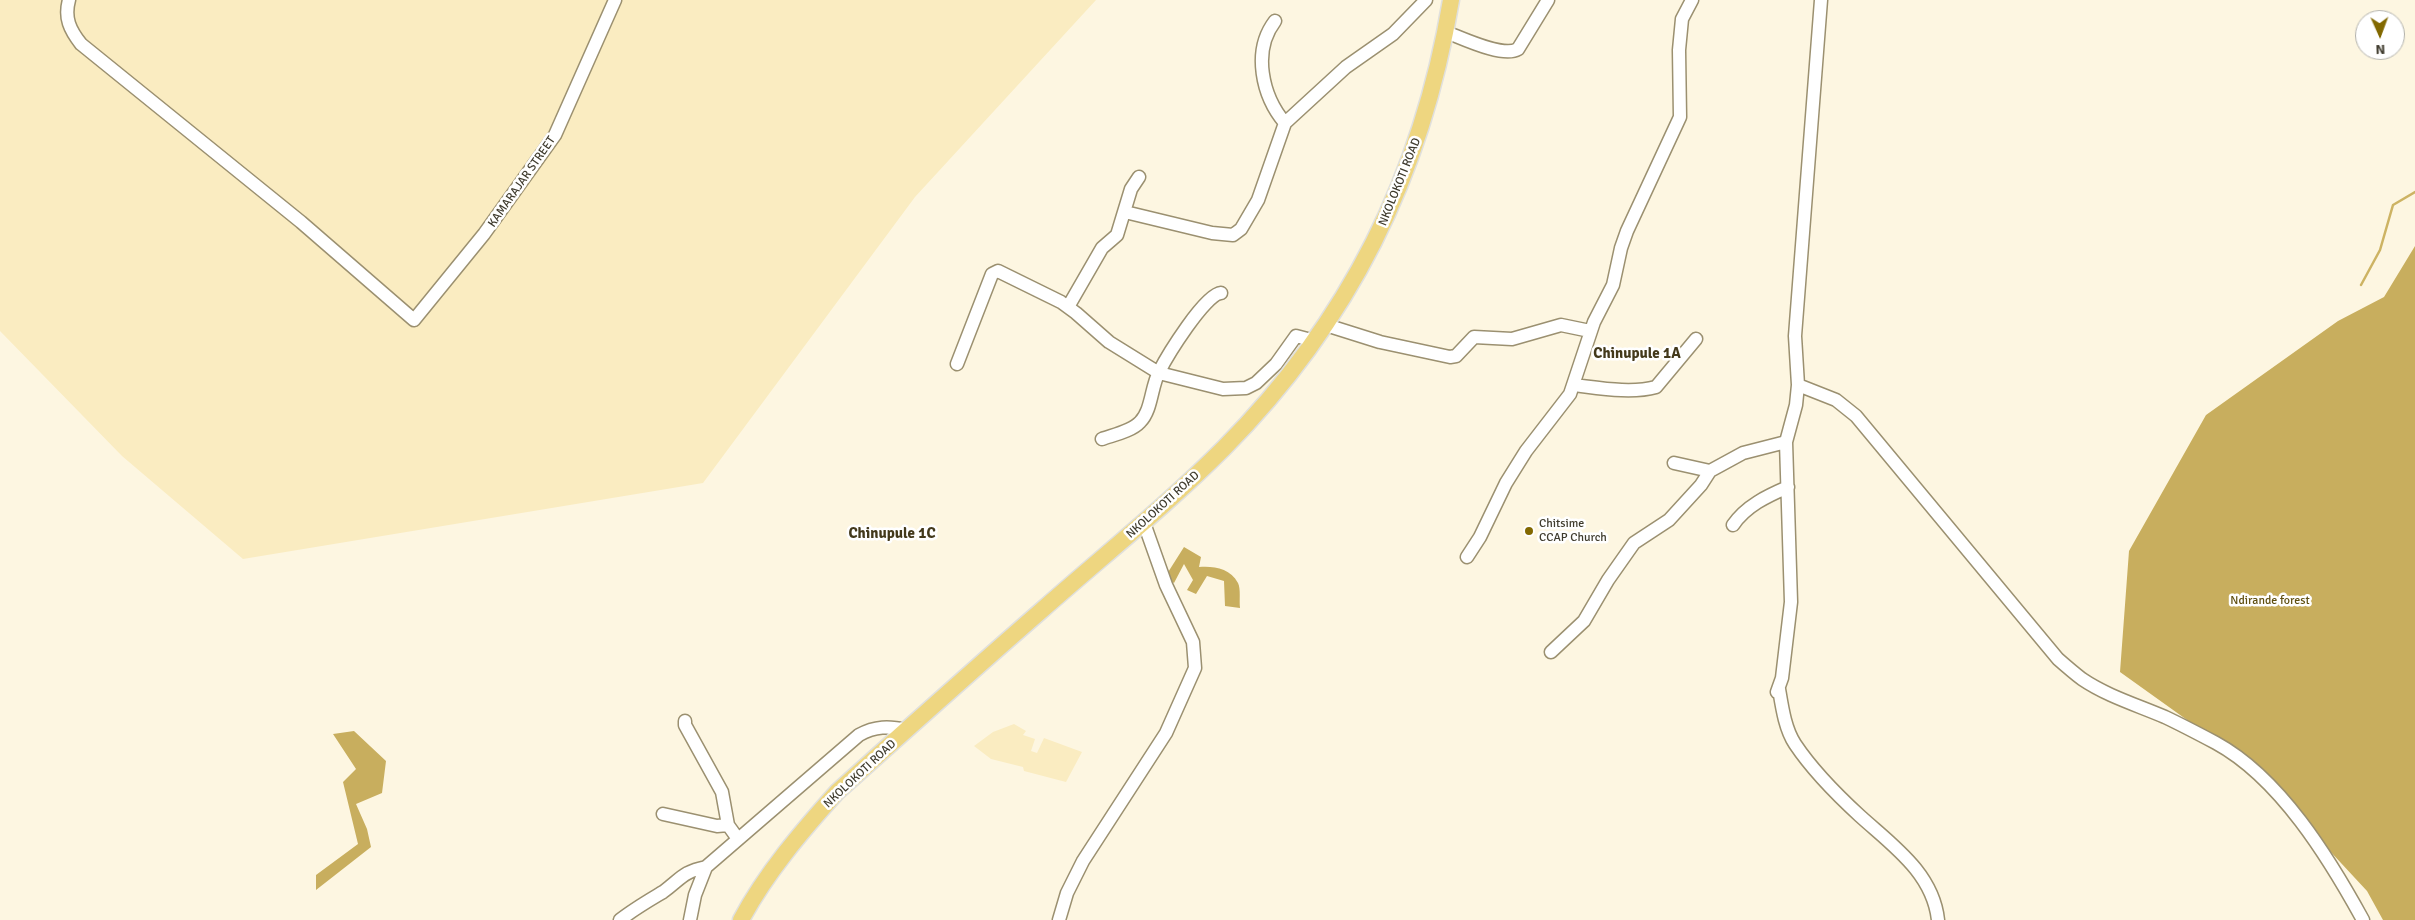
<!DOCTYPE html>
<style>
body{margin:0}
#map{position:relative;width:2415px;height:920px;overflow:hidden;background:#fdf6e1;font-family:Signika,sans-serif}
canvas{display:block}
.north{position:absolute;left:2355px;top:10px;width:50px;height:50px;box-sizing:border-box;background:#fff;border:1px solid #b2b1ab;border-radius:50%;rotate:178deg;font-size:14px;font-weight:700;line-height:20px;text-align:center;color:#3f3b2d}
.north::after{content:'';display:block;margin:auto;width:18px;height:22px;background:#826800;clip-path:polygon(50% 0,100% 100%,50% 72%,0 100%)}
</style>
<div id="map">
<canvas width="2415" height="920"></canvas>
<div class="north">N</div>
</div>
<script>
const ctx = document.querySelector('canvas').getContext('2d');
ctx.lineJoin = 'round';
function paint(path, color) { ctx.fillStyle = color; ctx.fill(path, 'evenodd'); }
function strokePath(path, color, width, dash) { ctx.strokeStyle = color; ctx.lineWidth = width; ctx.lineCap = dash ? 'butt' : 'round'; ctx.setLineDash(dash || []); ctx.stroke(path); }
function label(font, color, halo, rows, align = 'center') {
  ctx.font = font + ' Signika,sans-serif'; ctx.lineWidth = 5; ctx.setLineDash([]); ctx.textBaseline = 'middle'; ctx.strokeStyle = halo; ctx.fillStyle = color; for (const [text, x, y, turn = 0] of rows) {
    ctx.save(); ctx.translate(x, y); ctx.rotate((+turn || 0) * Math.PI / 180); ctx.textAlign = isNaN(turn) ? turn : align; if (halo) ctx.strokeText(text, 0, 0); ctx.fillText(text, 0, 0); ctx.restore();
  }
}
paint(new Path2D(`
 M0 0H1096L915 197 703 483 243 559 122 456 0 331Z
 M1014 724 1026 731 1023 735 1035 739 1031 751 1037 753 1044 738 1082 752 1066 782 1024 771 1023 767 991 759 974 746 993 732Z`), '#faecc1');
paint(new Path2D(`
 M2415 246V920H2383L2367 891 2250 765 2120 672 2129 551 2206 415 2338 321 2384 297Z
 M1184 547 1201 557 1199 567C1214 566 1230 568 1238 583 1241 589 1239 601 1240 608L1225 606 1224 581 1207 576 1196 594 1187 590 1193 580 1184 564 1174 583 1165 577Z
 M354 731 386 761 382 793 356 804 367 829 371 847 316 890V875L358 844 343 782 356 769 333 734Z`), '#c8ae5e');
strokePath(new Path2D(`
 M2361 285 2380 250 2393 205 2415 192`), '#cdb363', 2.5);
const minor = new Path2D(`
 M69 0C64 18 70 30 81 44L301 222 414 320 484 234 555 135 615 0
 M1821 0 1795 336 1798 385 1836 400 1856 416 2058 659C2066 666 2074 673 2082 679 2107 696 2137 705 2165 717 2182 725 2199 734 2216 743 2280 778 2329 858 2363 920
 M1275 21C1252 51 1262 96 1285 123
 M1446 32C1462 38 1503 58 1518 49L1548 0
 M1125 212 1212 233 1233 235 1241 229 1258 200 1285 123 1346 67 1393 34 1426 0
 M1068 307 1102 248 1117 235 1131 189 1139 177
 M1326 325 1380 342 1450 357 1456 356 1474 337 1512 339 1561 325 1590 331
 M957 364 992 274 998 271 1061 302 1076 313 1109 342 1159 373 1223 389 1246 388 1256 383 1276 364 1296 336 1315 341
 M1573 385C1599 388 1631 394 1656 387L1696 339
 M1102 439C1113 435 1132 431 1140 422 1152 410 1151 387 1159 372 1167 356 1205 294 1221 293
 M1674 463 1710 471
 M1733 525C1746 506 1767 496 1788 487
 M1467 557 1480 537 1506 483 1526 451 1570 394 1594 322 1613 285 1621 248 1627 231 1680 117 1679 50 1682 19 1692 0
 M1551 652 1584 621 1608 580 1634 543 1669 520 1701 485 1710 471 1743 453 1786 442
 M1779 689C1782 707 1785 729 1795 744 1813 771 1836 794 1860 816 1892 845 1933 873 1938 920
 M1777 692 1782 678 1791 602 1786 442 1796 405 1798 385
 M685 721V725L722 792 728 825 738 839
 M663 814 717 826 728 825
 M620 920C634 909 648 901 663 892 681 879 682 872 706 867
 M690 920 695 895 706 867 859 735C875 726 889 726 907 730
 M1059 920 1067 893 1083 861 1166 733 1195 668 1193 642 1166 585 1144 523`);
const major = new Path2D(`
 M741 920C766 873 802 831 837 792 905 731 973 670 1042 610 1103 556 1166 506 1224 448 1349 322 1422 175 1451 0`);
strokePath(minor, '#9b9070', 15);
strokePath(major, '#e0e0dd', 19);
strokePath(minor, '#fff', 12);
strokePath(major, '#eed680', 16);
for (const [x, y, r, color] of [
 [1529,531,5,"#826800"]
]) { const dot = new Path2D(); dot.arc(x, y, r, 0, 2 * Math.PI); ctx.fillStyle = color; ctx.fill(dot); strokePath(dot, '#fff', 2); }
label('12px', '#3f3b2d', '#fff', [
 ["KAMARAJAR STREET",522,182,-55],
 ["NKOLOKOTI ROAD",1400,182,-68],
 ["NKOLOKOTI ROAD",1163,505,-42],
 ["NKOLOKOTI ROAD",860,774,-43]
]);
label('12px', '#3f3b2d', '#fff', [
 ["Chitsime",1539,524],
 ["CCAP Church",1539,538]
], 'left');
label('12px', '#5f4e0f', '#fff', [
 ["Ndirande forest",2270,601]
]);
label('bold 15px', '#43391b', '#fff', [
 ["Chinupule 1A",1637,354],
 ["Chinupule 1C",892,534]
]);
</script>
